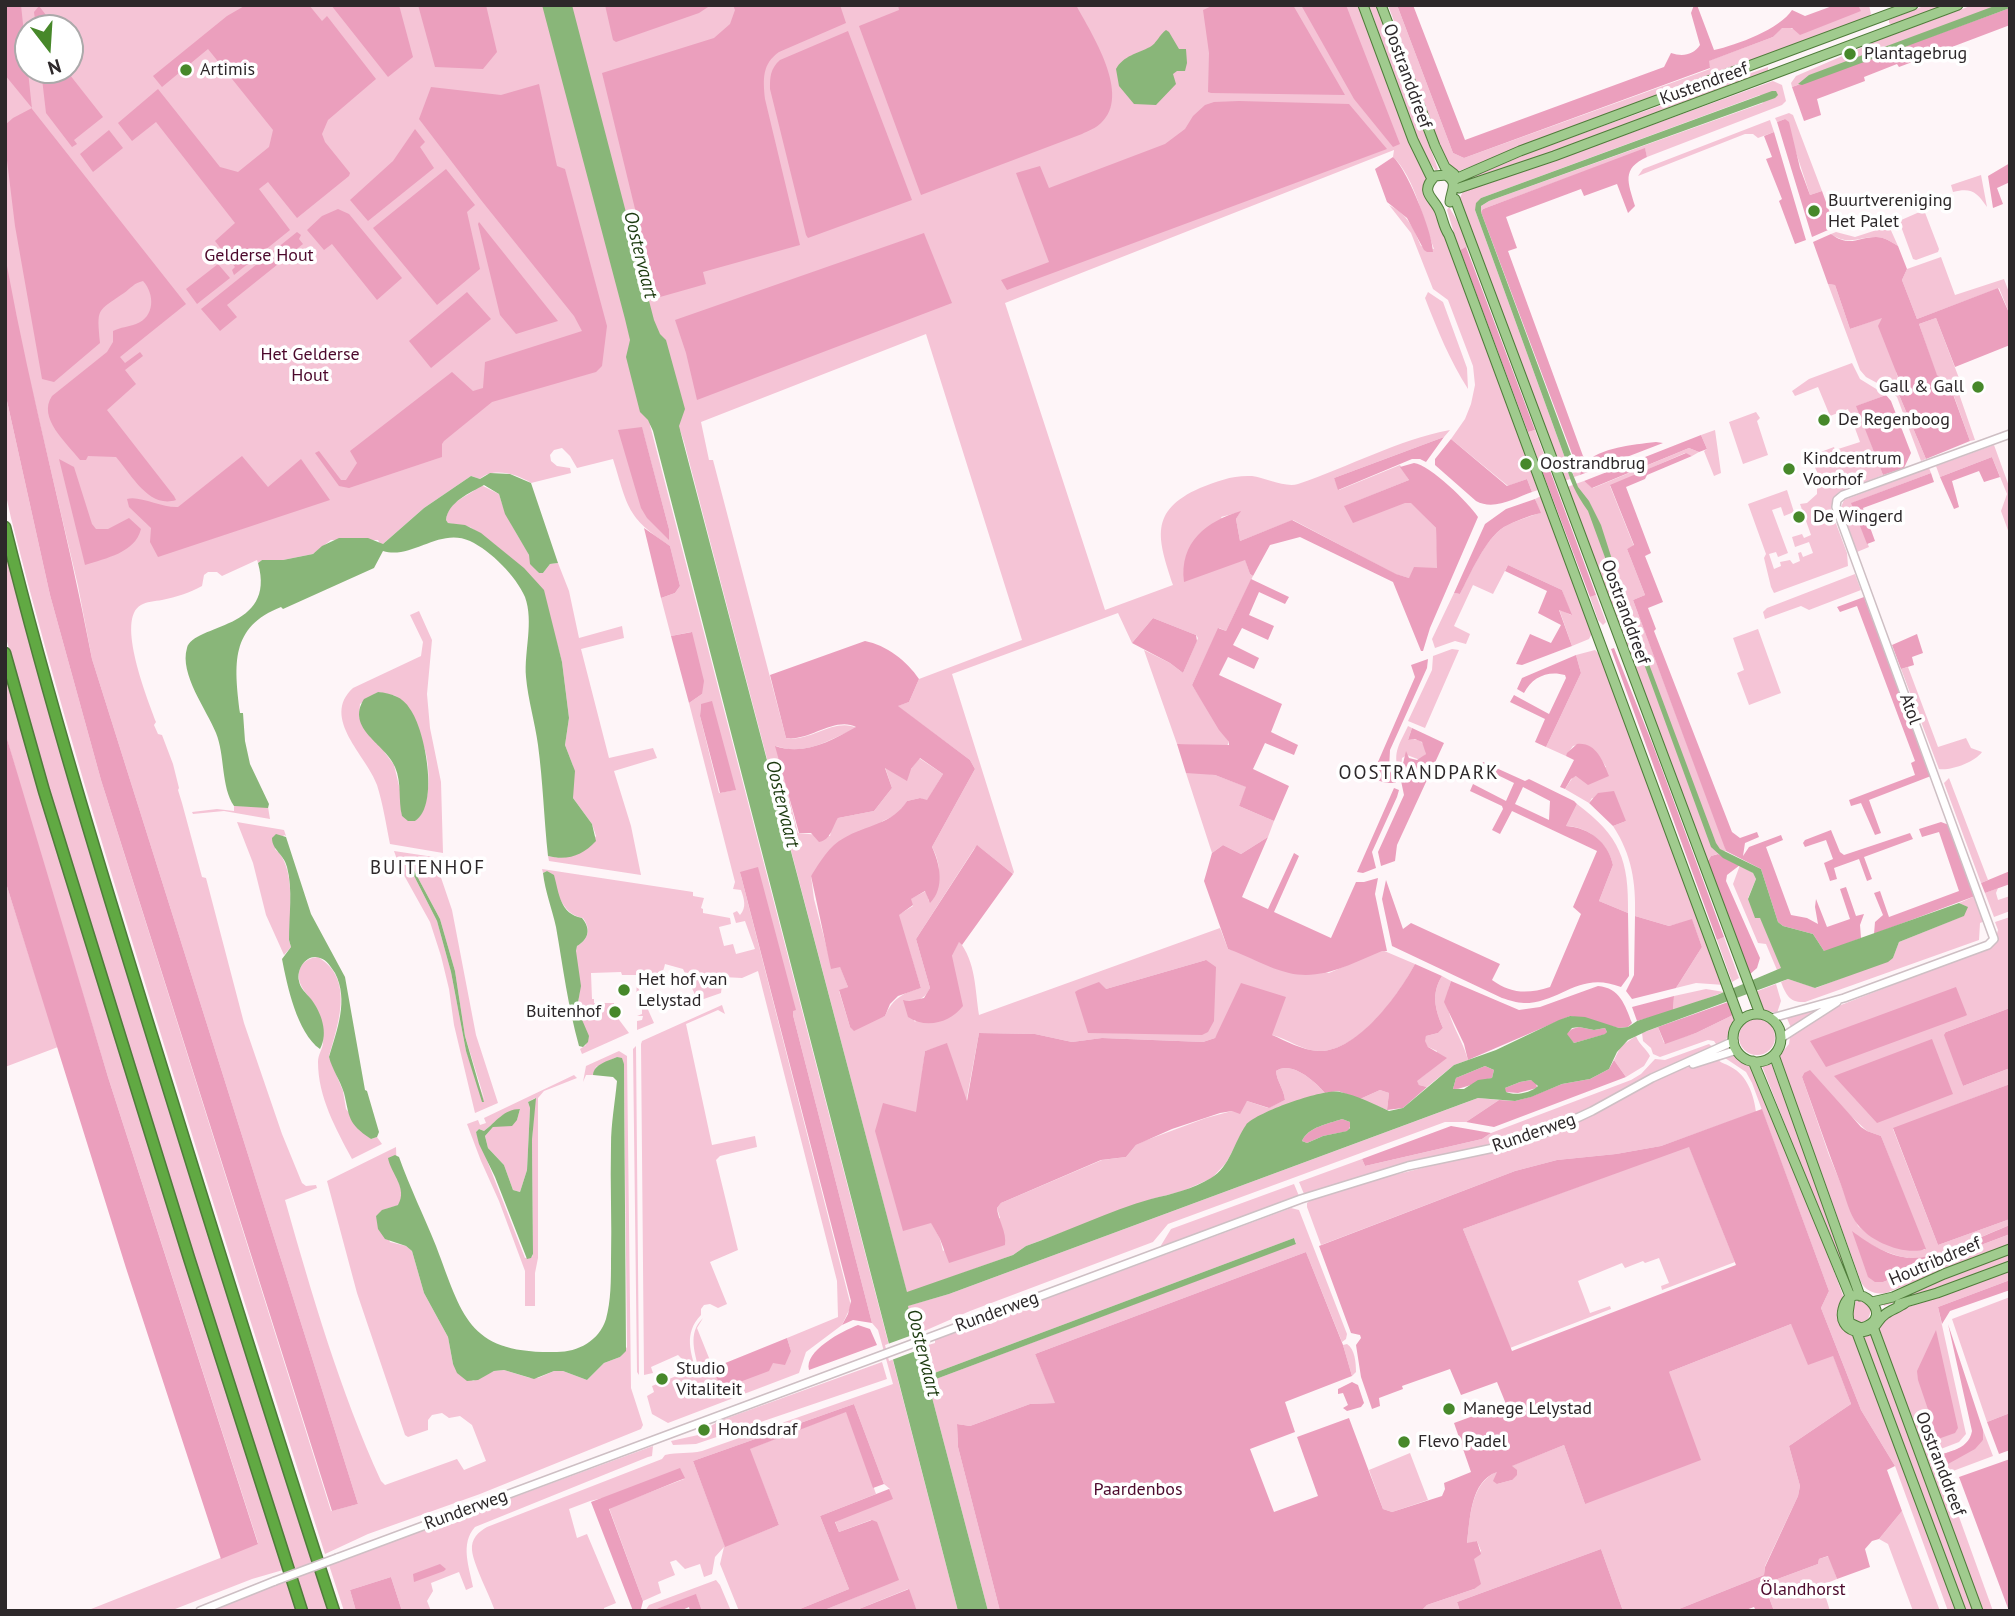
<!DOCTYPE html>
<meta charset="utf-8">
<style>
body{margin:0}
#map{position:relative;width:2015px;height:1616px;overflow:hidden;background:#fef5f8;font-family:"PT Sans",sans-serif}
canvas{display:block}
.frame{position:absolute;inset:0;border:7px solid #2d282a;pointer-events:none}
.north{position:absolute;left:14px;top:14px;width:70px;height:70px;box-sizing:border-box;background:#fff;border:2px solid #aba9aa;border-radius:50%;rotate:163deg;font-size:19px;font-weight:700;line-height:28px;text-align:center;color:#2d282a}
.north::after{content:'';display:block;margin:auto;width:24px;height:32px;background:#47882a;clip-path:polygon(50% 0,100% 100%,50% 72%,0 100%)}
</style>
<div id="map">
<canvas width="2015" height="1616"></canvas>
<div class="frame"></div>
<div class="north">N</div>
</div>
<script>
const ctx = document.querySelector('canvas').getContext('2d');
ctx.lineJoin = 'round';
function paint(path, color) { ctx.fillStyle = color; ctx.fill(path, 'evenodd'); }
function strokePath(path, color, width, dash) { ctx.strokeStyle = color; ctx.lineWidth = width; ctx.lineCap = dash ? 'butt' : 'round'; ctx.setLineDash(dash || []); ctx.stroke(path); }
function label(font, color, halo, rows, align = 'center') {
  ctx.font = font + ' "PT Sans",sans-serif'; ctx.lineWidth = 7; ctx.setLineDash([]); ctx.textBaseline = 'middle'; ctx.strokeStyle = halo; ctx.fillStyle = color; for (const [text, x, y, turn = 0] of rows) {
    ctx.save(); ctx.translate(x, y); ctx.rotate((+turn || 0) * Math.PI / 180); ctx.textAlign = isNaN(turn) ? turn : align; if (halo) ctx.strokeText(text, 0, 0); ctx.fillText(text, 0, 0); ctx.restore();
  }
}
paint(new Path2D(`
 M5 5H1358L1415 155 1426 173 1442 230 1538 490 1532 492 1527 479 1508 486 1451 439 1465 419 1471 404 1475 385 1473 366 1448 300 1433 289 1411 233 1389 205C1408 215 1413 227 1421 246L1434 249C1424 222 1414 176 1393 157L1394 150 1005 303 1105 610 1173 585C1158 539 1148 511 1200 488 1217 481 1233 475 1252 476 1265 478 1286 488 1298 484 1349 467 1397 440 1450 430L1444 437 1334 478 1339 490 1400 465 1409 480 1345 506 1411 502 1436 528 1438 568 1409 578 1395 574 1293 520 1240 541 1236 519 1240 512 1221 517 1245 559 1250 574 1253 576 1226 631 1219 628 1192 685 1229 742 1227 746 1177 744 1144 650 1170 663 1183 673 1198 638 1196 635 1153 618 1132 643 1118 613 952 674 1014 872 1013 874 978 846 974 849 916 939 930 988C925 999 916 1003 904 1000L915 1022 952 965V956L959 941C976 962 975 990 979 1015L1220 928 1228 949 1329 973 1382 950 1415 964C1399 995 1358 1053 1318 1051 1301 1050 1288 1039 1272 1035 1256 1031 1235 1034 1218 1033L1215 1038 1203 1042 1102 1038 1072 1042 1035 1034 979 1033 966 1103 947 1044 925 1051 903 1230 931 1222 940 1239 943 1251 1000 1218 997 1208 1001 1203 1102 1160 1126 1157 1136 1145 1144 1141 1206 1118 1232 1111 1247 1101 1268 1108 1285 1100C1284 1089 1277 1082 1276 1071 1291 1060 1315 1081 1325 1093L1268 1112 1246 1126 1226 1163 1212 1178 1183 1191 1152 1199 1026 1246 1013 1255 907 1293 684 442 680 430 650 425 958 1611H917L908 1589 854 1611H822L873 1590 871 1520 839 1532 835 1521 890 1489 884 1484 854 1404 693 1461 725 1546 779 1525 749 1449 847 1411 876 1494 820 1516 849 1589 795 1611H739L720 1564 724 1547 715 1557 712 1574 704 1577 700 1564 685 1569 676 1560 670 1562 675 1575 658 1582 661 1593 643 1601 609 1508 684 1479 590 1501 569 1509 577 1538 587 1534 616 1603 604 1608V1611H495C490 1596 473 1564 472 1550 471 1539 478 1532 487 1527L662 1459 665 1455C678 1452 689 1454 702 1451L893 1384 878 1330 872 1323 792 1011 740 872 851 1306 842 1325 806 1352 799 1373 668 1423 652 1414 647 1396 654 1392 652 1386 686 1372 684 1366 687 1364 678 1355 651 1367 653 1373 644 1375 641 1044 642 1041 722 1005 725 1014 718 1010 686 1024 712 1145 755 1136 757 1147 720 1156 716 1160 738 1250 710 1262 727 1304 718 1308 710 1304 704 1305 701 1309V1315C683 1334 691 1352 697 1375L700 1373C695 1354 687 1333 703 1318L697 1328 721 1388 791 1351 787 1338 838 1317 837 1281 758 971 742 978 723 977 721 993 698 1001 683 969 665 964C662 980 653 982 637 985L654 1023 637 1030V1021L642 1020 643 1016H637L642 1014V1004H636L637 975H622L621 972 591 973 592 999H594V1003H614V1013L629 1033 582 1054 580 1049 586 1045C588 1028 583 1028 578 1013 576 1007 578 1003 579 997 582 980 573 961 577 946 589 939 591 929 583 918 559 914 558 887 547 871L543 873 542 869 693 892V896L704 898 701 908 703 909V913L730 918 731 924 719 927 724 946 733 944 736 954 755 949 745 921 736 923 733 913 737 911 740 915C747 907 744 899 741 890L733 889 735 882 689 703 702 694 691 632 671 636 661 598 675 593 680 586 670 546C626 517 628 507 613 459L577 468 570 456 562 448 554 450 550 455 551 461 557 466 570 468 571 473 531 483C517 474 493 467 480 479L471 476 424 508 383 544H380L378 540H331L313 554 283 560H262L258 563 257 560 222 576 217 572H208L204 575 202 586C189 593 177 597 162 600 155 601 146 602 141 605 115 619 148 700 156 722L154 725 158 734 162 735 173 764 179 788 178 790 182 803 202 877 206 878 244 1023 282 1134 302 1183 306 1186 316 1185 317 1188 285 1200C312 1295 340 1391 381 1481L385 1485 457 1459 464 1470 486 1461 472 1425 460 1416 449 1418 442 1413 432 1415 428 1420V1430L408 1437 405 1435 357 1293 327 1181 396 1147 397 1177 403 1196 399 1205 386 1209 376 1216 390 1242 406 1246 412 1251 424 1293 448 1337 453 1364 473 1381 494 1371 504 1370 530 1378H538L554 1371H563L587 1380 604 1363 620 1357 627 1347 624 1064 617 1057 596 1067 593 1075H586L583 1082 586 1066 619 1051 627 1056 631 1388 643 1425 641 1429 480 1494 368 1534 325 1554C271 1387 218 1219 166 1051 111 873 56 697 11 518L5 491V392L50 595 101 780 331 1511 358 1504 92 659 78 586 5 275ZM28 28H70V70H28ZM926 334 1022 640 919 679 909 702 897 706 970 760 975 769 932 847C943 868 940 882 929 901L926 891 910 899 913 906 898 915 921 988C903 993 893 998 885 1016L850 1027 839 991 848 987 840 966 832 968 814 899 811 876 883 821 900 813 907 801 920 798 927 801 943 774 919 758 911 769 885 767 892 788 874 811 838 818 832 826 830 836 798 833 776 746C805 757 830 739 857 728 834 717 809 743 786 738L713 460H709L701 422ZM642 428 669 529V539L663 532ZM701 704 735 790 719 793 700 716ZM1206 960 1088 1033 1106 989Z
 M1369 5 1377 6 1438 169 1436 171 1422 152 1409 119Z
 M1388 5H1397L1453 153 1464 158 1710 69 1708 61 1773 37 1781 28 1787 27 1797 30 1860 11 1858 5H1869L1871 14 1868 17 1459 171 1451 167 1443 155Z
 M1926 5H1949L1894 26 1889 23V20Z
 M1973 5H2010L1792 87 1791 83 1796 76 1884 38Z
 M1768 67V73L1524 164 1465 183 1463 181 1522 155Z
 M1773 81 1782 85 1786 101 1782 105 1647 157 1645 149 1483 209 1481 212V206L1489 201 1763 103 1760 95 1481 198 1475 210 1565 458 1570 479 1564 481 1458 202 1464 189 1556 160Z
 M1789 113 1793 115 1822 191 1810 195 1785 119 1777 122 1775 118Z
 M1770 120 1774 132 1758 138 1753 134H1745L1638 176 1643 169Z
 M1981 175 1987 207C1977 192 1971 187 1953 192L1951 185Z
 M1449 207 1461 227 1468 247 1459 250 1447 210Z
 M1924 210 1939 249 1938 252 1916 260 1913 259 1899 221Z
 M1889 226 1898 246C1892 242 1884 237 1876 237 1859 237 1848 246 1831 234L1836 232 1855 237Z
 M1941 257 1955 295 2004 279 2010 295V315L1999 288 1917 319 1902 280 1907 269Z
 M1828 284 1835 285 1850 329 1883 317 1897 375 1903 388 1897 390 1926 459 1921 461 1897 397 1890 390 1866 377 1860 370Z
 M1428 292 1443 302 1467 368 1468 389C1450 361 1437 329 1425 298Z
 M1936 318 1962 386 1957 388 1975 440 1970 441 1950 385 1936 374 1919 324Z
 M1852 363 1860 379 1886 395 1857 406 1883 475 1839 492 1833 500 1831 510 1847 553 1848 566 1774 593 1771 587 1764 558 1766 554 1748 504 1787 490 1794 512 1784 516 1781 507 1772 510 1788 553 1778 557 1776 552 1769 554 1774 569 1781 566 1780 562 1790 560 1793 564 1800 561 1798 553 1801 552 1803 557 1813 553 1809 542 1795 547 1792 537 1802 534 1804 538 1811 535 1800 504 1807 503 1817 494V472L1810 456 1834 447 1835 450 1860 442 1848 409 1830 416 1818 387 1795 396 1792 391 1809 379Z
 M1756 412 1760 418 1757 421 1768 455 1743 464 1729 422Z
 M1535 430 1545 457 1538 460 1528 432Z
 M1715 430 1721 473 1714 476 1704 451 1707 449 1701 435Z
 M1994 445 2010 489V536L2001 511 2007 494 1992 457 1940 477 1936 466Z
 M1689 448 1699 452 1692 456 1685 453 1610 486 1634 546 1627 549 1645 595 1633 600 1724 843 1726 851 1711 856 1707 861 1567 487 1584 481 1593 488Z
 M1583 456 1587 460 1582 464 1580 475 1574 477 1570 464 1572 457 1574 459Z
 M1929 468 1931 473 1852 503 1869 547 1857 552 1841 507 1844 500Z
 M481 485 499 494C505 515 515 531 526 549 532 559 530 564 539 573H543L550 564 558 563 569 591 579 638 622 626 624 638 581 649 609 758 653 748 657 758 614 771 631 826 641 875 549 861 548 856C569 861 586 853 596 836L592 824 573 798V766L565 745 569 718 562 662 549 615 517 564 494 544 470 527 448 523 446 520C448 500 469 497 481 485Z
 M1541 496 1592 633 1589 639 1572 646 1559 609 1571 615 1562 590 1508 565 1493 594 1473 585 1454 626 1470 634 1466 644 1455 641 1435 648 1432 639 1454 593 1460 594C1470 574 1485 539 1504 527 1515 521 1528 517 1540 513L1535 499Z
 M5 535 22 602 332 1611H307L201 1278 30 728 5 634Z
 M1855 574 1861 590 1809 610 1801 606 1765 619 1763 612 1767 608Z
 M1596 595 1606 622 1603 625 1598 620 1590 597Z
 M419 611 432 640 427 694 430 728 441 782 443 853 390 844C386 824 383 804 377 785 367 756 320 718 353 688L421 656 423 642 410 615ZM378 692 396 696C404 712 423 737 426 754 430 771 431 810 415 821L402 816 401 794 394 765 359 717 360 704Z
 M1758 629 1781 693 1749 705 1737 673 1744 670 1733 638Z
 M1452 649 1459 650 1425 728 1408 721 1432 670 1433 656Z
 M1595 650 1600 655 1724 985 1696 983 1676 988 1702 947 1692 920 1669 926 1635 916C1636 883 1632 855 1613 826L1626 821 1592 798 1589 803 1565 789 1573 777 1606 767C1599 755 1594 750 1582 744L1573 746 1566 756 1546 747 1581 673 1576 655Z
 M1908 667 1938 747 1966 738 1971 748 1982 752C1975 762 1951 771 1939 769L1901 669Z
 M5 672 52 835 283 1570 252 1579 170 1611H86L258 1543 108 1077 34 834 5 732Z
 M1408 726 1412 728 1408 740C1419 737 1426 743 1426 754L1420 760 1407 755 1402 758 1400 776C1392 753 1398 747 1408 726Z
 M1198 772 1215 775 1247 787 1239 806 1274 821 1268 837 1241 854 1223 845 1212 853 1186 773Z
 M1949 778 1988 880 1981 883 1944 783Z
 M1577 804C1620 836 1629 860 1628 913L1599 901 1613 865C1608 843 1589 827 1566 826Z
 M234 806 268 807 270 819 224 811 193 814 192 812 217 809 234 811Z
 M237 822 284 830 286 836 284 835 275 849C296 865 290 915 289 940L291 947 284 955 266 915 253 863Z
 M394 851 434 857 452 910 476 1035 498 1103 475 1113 454 1025 449 989 441 956 430 922 400 868ZM409 861 440 919 455 971 465 1036 485 1101 466 1051 451 972 437 921 408 864Z
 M1740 865 1753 873 1756 879 1748 898 1760 917 1782 968 1777 970 1766 944 1758 943 1733 884Z
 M5 880 58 1047 5 1067Z
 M1998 888 1996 893 1998 900 2010 896V911L1994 917 1985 893Z
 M1975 896 1985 921 1980 923 1979 940 1805 1002C1790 1003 1786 995 1781 982L1788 979 1816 988 1893 958 1899 942 1963 916 1967 907 1959 903Z
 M2010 917V1008L1946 1032 1963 1086 2010 1068V1084L1893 1129 1938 1245 2010 1219V1225C1986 1234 1932 1261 1909 1258 1893 1256 1876 1248 1863 1240L1883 1282 2010 1234V1245L1886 1293C1875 1295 1866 1291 1861 1282L1779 1056 1789 1044 1790 1037 1829 1010 1841 1005 1993 946 1998 930 1995 922ZM1804 1073 1867 1131 1881 1136 1925 1250C1900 1251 1878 1244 1858 1226L1829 1155 1802 1077Z
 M1724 937 1739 978 1732 982 1717 940Z
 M318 957C355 979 338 1024 329 1057L343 1091 346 1109 371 1139 377 1137 382 1144 352 1159C336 1129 318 1097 318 1062 318 1054 323 1049 323 1042 324 1034 321 1022 319 1015 316 999 296 990 299 972 301 962 309 958 318 957Z
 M1442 976 1451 981C1439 1013 1460 1030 1468 1060L1454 1065 1427 1087 1419 1085 1416 1081 1427 1073 1437 1051 1428 1047 1424 1041 1426 1036 1438 1033 1443 1028C1435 1009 1431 994 1442 976Z
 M1776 984 1781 1001 1777 1013 1762 1010 1755 992Z
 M1706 989 1724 992 1673 1011 1674 996Z
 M1820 1007 1822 1009 1792 1030 1786 1016Z
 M1735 1014C1736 1026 1728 1040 1718 1047L1714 1041 1708 1040 1660 1057 1653 1054 1651 1048 1643 1041 1642 1033 1658 1027 1664 1043 1696 1033Z
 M1739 1037a18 18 0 1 1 36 0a18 18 0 1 1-36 0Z
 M1636 1036C1640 1046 1646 1048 1650 1056L1644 1066 1626 1077 1614 1060 1621 1046Z
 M1709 1044 1714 1048 1642 1080 1587 1110 1538 1131 1477 1149 1386 1169 1304 1194 1299 1182 1362 1159 1365 1166 1482 1139 1491 1133 1631 1080 1641 1074 1655 1059 1665 1060Z
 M636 1046 639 1375 637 1372 633 1049Z
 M1731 1054 1751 1065 1772 1112 1837 1279 1948 1582 1955 1611H1948L1895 1466 1861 1410 1821 1308 1829 1291 1752 1083 1746 1072 1722 1056Z
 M1717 1058C1721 1064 1725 1063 1731 1067 1747 1075 1754 1095 1756 1112L1661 1146 1616 1154 1557 1160 1515 1171 1321 1245 1307 1207V1203L1311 1200 1386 1177 1499 1149 1682 1069Z
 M1771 1063 1833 1227 1855 1291 1851 1293 1762 1066Z
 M574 1075 577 1078 544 1091 538 1098V1258L535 1273V1306H525V1271L499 1201 481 1161 467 1124 478 1120 480 1125 486 1123 484 1118ZM535 1098 532 1140 533 1254 532 1257 525 1258 476 1132 479 1129 484 1131 503 1115 520 1109 517 1120 493 1127 485 1136 488 1148 504 1165 513 1190 520 1192 527 1170 530 1108 528 1102Z
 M1380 1090 1389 1093 1387 1110 1360 1099Z
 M1478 1098 1499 1100 1466 1122H1445L1168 1224 1153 1242 970 1311 922 1332 925 1346 935 1343V1340L1291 1208 1299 1210 1347 1334 1346 1339 1342 1342 1306 1252 1035 1354 1056 1403 1030 1404 970 1426 957 1424 958 1447 1000 1611H988L928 1382 1296 1243 1294 1238 929 1375C914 1358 913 1328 907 1306L949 1294Z
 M1689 1146 1735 1262 1662 1290 1661 1286 1669 1283 1659 1258 1645 1263 1643 1261 1625 1268 1622 1263 1578 1281 1590 1313 1610 1306 1611 1309 1510 1348 1463 1229Z
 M1294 1184 1299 1196 1160 1247 1171 1229Z
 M2010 1253V1262L1947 1286 1884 1306 1883 1302Z
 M2010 1270V1280L1938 1307 1966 1434 1959 1442 1933 1452 1934 1456 1929 1459 1983 1440V1430L1993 1456 1945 1474V1478L1993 1611H1984L1972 1588 1878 1329 1882 1321 1889 1314Z
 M2010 1297V1413L1987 1422 1952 1319Z
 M1858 1300 1869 1305 1871 1311 1868 1319 1861 1323 1855 1320 1852 1313 1856 1301Z
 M1791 1324 1833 1355 1851 1404 1789 1446 1800 1486 1798 1496 1765 1566 1764 1575 1674 1611H1623L1601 1549 1457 1602 1460 1611H1421L1427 1605 1474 1589V1558L1481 1551 1477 1541 1467 1544C1470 1518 1470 1483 1498 1471L1497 1484 1512 1480 1511 1466 1564 1445 1585 1504 1669 1372Z
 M1873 1334 1976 1611H1964L1862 1337Z
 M1347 1344C1355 1349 1356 1363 1356 1372L1352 1376 1343 1345Z
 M882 1362 887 1379 696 1444 673 1445 671 1441 707 1433 706 1429 719 1421Z
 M653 1446 652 1456 648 1457 475 1527C460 1544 469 1566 473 1587L466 1590 459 1572 431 1583 433 1591 427 1601 431 1611H402L391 1577 350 1590 356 1611H344L329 1565Z
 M1410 1453 1428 1500 1392 1512 1383 1509 1369 1470Z
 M1902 1511 1940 1611H1913L1888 1544 1879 1539Z
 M1829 1556 1837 1579 1822 1585 1830 1611H1774L1764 1584 1818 1564 1819 1559Z
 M716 1580 720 1585 731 1611H702L696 1595 651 1611H645L649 1605Z
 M286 1581 296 1611H210L276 1585Z`), '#f5c4d6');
paint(new Path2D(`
 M5 5H21L32 109 186 304 120 357 125 363 140 352 143 356 125 370 136 384 107 410 174 496 176 500C149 509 131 474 116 457L88 456 86 460H80C67 443 37 418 52 396L107 352 113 342V331C121 327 128 327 136 324 155 317 155 294 143 281 134 283 131 288 124 293 96 312 97 308 100 343L54 382 42 379 15 226 5 144V125L13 118 32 108 5 75Z
 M246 5H309L322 21 327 16 376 79 328 120 322 134 325 142 350 173 349 176 297 218 268 182 259 189 290 230 234 275 232 270 235 267 215 241 235 223 156 122 132 141 118 123 158 89 220 167 238 172 269 147 273 130 208 49 162 87 153 76 227 16Z
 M331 5H399L413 57 388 77Z
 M418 5H486L497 52 483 69 435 67Z
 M605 5H711L699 13 616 42 613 40Z
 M733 5H840L846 23 779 52C762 64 763 79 765 99L800 245 703 272 706 284 660 297 652 279 602 73 714 38 730 24 735 10Z
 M898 5H1076C1091 33 1132 95 1101 123 1096 128 1088 131 1082 134L921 195 859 26 899 10Z
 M1214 5H1293L1345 95 1211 93 1208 92 1209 53 1203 10Z
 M1301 5H1346L1400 144 1393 147 1354 99Z
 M1397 5H1413L1465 140 1664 67 1671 53C1683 57 1693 55 1700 45L1691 13 1694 5H1697L1714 50C1737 45 1780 29 1792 10L1805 16 1835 5H1858L1861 11 1800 35 1792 28H1782L1773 37 1709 61 1710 68 1464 158 1453 153Z
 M39 6 56 28H36L34 12Z
 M2010 8V25L1899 67 1897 64 1864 77 1865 81 1817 99 1821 115 1804 121 1792 87Z
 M848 31 912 200 808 238 806 235 770 89C770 77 770 69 780 60Z
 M41 70H66L103 117 74 140 77 144 72 147 46 113Z
 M539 84 557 166 565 169 607 326 602 366 596 372 492 402 444 441 442 444V457L349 488 339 486 315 453 319 451 341 480H346L357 463 350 451 452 372 473 391 483 388 485 362 582 331 574 316 481 200 419 119 431 87 501 95Z
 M1239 101 1349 104 1387 149 1007 290 1001 280 1049 262 1016 173 1040 166 1049 188 1165 144 1185 129 1193 116 1205 105 1214 102Z
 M1785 119 1789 122 1800 168 1810 195 1822 191 1835 227 1812 237 1777 122Z
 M415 129 425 142 420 147 434 168 368 221 350 200 393 161Z
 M109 130 123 148 93 172 80 154Z
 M1774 132 1806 240 1795 244 1779 201 1782 199 1766 159 1772 157 1764 136Z
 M1645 148 1647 157C1621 169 1628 182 1635 206L1628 213 1617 184 1584 196 1581 189 1506 217 1517 248 1508 251 1583 456 1574 459 1481 212 1483 209Z
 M1393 157C1407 169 1433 233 1433 252H1427L1424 250 1407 218 1387 202 1375 169Z
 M2010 163V182L1997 188 2003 204 1993 208 1988 176Z
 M446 169 475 205 467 212 480 269 437 305 373 228Z
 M338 209 349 214 402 278 377 300 332 244 324 250 307 230 322 216Z
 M479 222 558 321 516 334 500 315 478 224Z
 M297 232 301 235 299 239 303 244 227 305 237 317 220 331 201 309Z
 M924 233 952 303 697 400 686 353 675 320Z
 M1831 234C1850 248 1858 237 1876 237 1884 237 1892 242 1898 246L1907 269 1902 280 1917 319 1998 288 2010 315V345L1955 367 1936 318 1919 324 1937 375 1946 380 1950 386 1970 441 1926 459 1897 390 1902 387 1878 326 1882 318 1850 329 1835 285 1828 284 1813 242Z
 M1466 247 1535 430 1528 432 1460 250Z
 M218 264 230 278 197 304 186 289Z
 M7 266C31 398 67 527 92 659L358 1504 332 1511 101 780 50 595 5 392V267Z
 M467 292 491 319 431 368 409 341Z
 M1886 395 1891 401 1911 453 1904 468 1883 475 1856 406Z
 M642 427 669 529V540L647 518 641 508 618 430Z
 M1701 435 1707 449 1699 452 1689 448 1592 488 1584 481Z
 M1444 437 1426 462 1420 459H1412L1338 490 1334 478Z
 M1451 439 1507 486 1527 479 1532 492C1515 498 1494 511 1476 501L1435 465V459Z
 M1656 442 1663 443 1580 475 1582 464C1603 447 1631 445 1656 442Z
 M1686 453 1692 456 1647 475 1645 479 1626 487 1651 553 1645 556 1663 602 1648 608 1656 629 1654 631 1732 832 1740 838 1757 832 1759 837 1745 843 1743 856 1749 847 1781 835 1783 840 1766 847 1791 915 1807 918 1818 924 1815 907 1816 899 1827 927 1850 919 1840 889 1846 887 1856 916 1864 914 1860 925 1861 938 1828 951H1824L1813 934 1783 926 1778 922 1761 869 1726 851 1633 600 1645 595 1627 549 1634 545 1610 485Z
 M242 456 268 487 301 459 330 500 158 557 150 542 151 528 129 507 127 499C139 495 162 508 178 507Z
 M1545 457 1596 595 1590 597 1538 460Z
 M1992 457 2000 477 1984 482 1979 471 1952 481 1959 507 1954 509 1940 477Z
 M59 459 74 467 92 524 96 529H108L129 518 141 529C135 553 106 558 85 565Z
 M1414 463C1430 465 1469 503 1478 517L1430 628 1423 651H1421L1393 582 1300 537 1270 545 1253 576 1250 574 1245 560 1184 582C1179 542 1207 521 1241 511L1236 519 1240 541 1292 520 1396 574 1409 578 1414 567 1437 568 1436 528 1411 503H1405L1353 523 1344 506 1409 480 1400 467Z
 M1931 473 1934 482 1863 508 1875 541 1867 544 1851 503Z
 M1535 499 1541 513C1528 516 1515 521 1504 527 1485 539 1470 575 1460 594L1454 593 1485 524 1506 509Z
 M644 528 670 546 680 586 675 593 661 598Z
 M1508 565 1562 590 1572 615 1559 610 1572 646 1522 665 1516 664 1530 634 1551 643 1561 625 1538 613 1547 591 1505 571Z
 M1251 579 1289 597 1285 604 1259 592 1249 615 1274 626 1268 640 1242 628 1233 645 1259 658 1254 669 1228 657 1219 675 1282 704 1271 732 1298 745 1294 755 1265 743 1253 769 1289 786 1274 821 1239 806 1246 787 1215 775 1186 773 1177 744 1229 745V742L1219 730 1192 685 1218 628 1226 631Z
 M1864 597 1931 776 1869 800 1881 833 1875 835 1861 803 1851 806 1849 800 1915 775 1911 763 1915 761 1857 606 1840 612 1837 607Z
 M1153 618 1196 635 1197 641 1183 673 1170 663 1132 643Z
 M692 632 704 681 702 694 689 703 671 636Z
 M1917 634 1923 653 1912 657 1914 665 1901 669 1892 645Z
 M865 641C886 645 907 661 919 679L909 702 898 706 970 760 975 769 932 847C940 864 945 888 930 903L925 891 911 899 913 905 899 915 921 988 898 996 890 1004 885 1016 854 1031 850 1027 839 990 848 987 840 967 831 969 811 876C820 862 829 846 844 838 866 825 893 824 907 801L920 798 927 800 943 774 920 758 911 769 907 781 885 768 892 788 874 811 838 818C832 827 831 840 819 842L811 833H799L775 746C804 756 831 741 856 727 835 716 808 742 786 738L770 675Z
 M1614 648 1654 748 1724 937 1717 940 1611 649Z
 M1576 655 1581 673 1546 747 1535 742 1545 719 1510 702 1514 695 1549 714 1566 678 1565 675C1548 670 1532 677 1524 693L1517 689 1522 678Z
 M1428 659 1427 668 1390 750 1389 769 1396 783H1386L1371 778 1415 677 1411 665Z
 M712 701 736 790 720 793 700 716 701 704Z
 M1412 728 1444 743 1397 845 1395 861 1381 866 1378 852 1404 795 1400 776 1406 751 1409 758 1417 760 1426 754 1422 742 1415 739 1408 740Z
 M5 732 108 1077 258 1544 221 1559 126 1268 5 880Z
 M1577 744C1596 742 1603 761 1609 776L1588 785 1576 776 1571 779 1565 789 1560 787 1574 760 1566 756 1567 753Z
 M1483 762 1525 781 1529 779 1574 801 1577 804 1566 826C1590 828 1608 842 1613 865L1599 901 1628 913 1629 976 1621 987C1579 970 1561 1003 1524 1003 1517 1003 1509 1000 1502 998L1392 946 1382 899 1386 880 1403 929 1411 923 1500 964 1492 980C1511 994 1528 994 1550 987L1581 914 1573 907 1597 851 1512 811 1500 834 1492 830 1503 809 1502 806 1470 791 1473 784 1506 801 1514 783 1481 767ZM1523 787 1550 801 1549 820 1515 804Z
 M1394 788 1399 790 1397 797 1372 852 1376 868 1363 873 1357 872Z
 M1614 791 1626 821 1613 826 1589 803 1598 793Z
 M1941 822 1949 825 1975 896 1874 934 1875 922 1883 915 1874 893 1880 891 1889 917 1959 891 1939 832 1922 837 1919 829Z
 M1831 830 1840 852 1844 855 1910 833 1913 839 1864 857 1872 879 1867 881 1859 859 1834 868 1837 879 1830 881 1824 863 1833 859 1826 840 1805 847 1803 843 1805 840Z
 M1268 837 1242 897 1268 909 1294 853 1299 856 1274 912 1331 938 1356 882H1364L1378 878 1375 894 1387 951H1382C1352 963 1322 981 1289 973 1268 968 1248 956 1228 949L1204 881 1212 853 1223 845 1241 854Z
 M977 845 1013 874 962 945 959 942 952 956 963 1006C950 1023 926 1029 908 1017L903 1000 910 1001 924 998 930 988 916 939Z
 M1718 854 1740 865 1727 875 1726 881 1760 958 1757 968 1749 975 1707 862 1711 856Z
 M758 867 796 1010 793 1011V1015L872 1323 853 1320 842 1325 848 1314 851 1301 740 872Z
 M2010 871V884L1985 893 1981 883Z
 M1635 916 1669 926 1692 919 1702 947 1676 988 1632 999 1626 991 1634 975Z
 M1206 960 1216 967 1214 1021 1208 1032 1202 1035 1088 1033 1075 992 1078 990 1099 982 1106 989Z
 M1415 964 1442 976C1431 994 1435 1009 1443 1028L1438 1033 1426 1036 1425 1041 1428 1047 1447 1058 1417 1081 1419 1085 1427 1087 1403 1108 1387 1110 1389 1093 1380 1090 1360 1099 1338 1091 1325 1093C1315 1081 1291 1060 1276 1071 1277 1082 1284 1089 1285 1100L1269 1108 1247 1101 1240 1114 1232 1111 1220 1113 1172 1129 1136 1145 1126 1157 1101 1160 1001 1203 997 1208C998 1220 1007 1232 1005 1245L999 1247 949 1263 940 1239 931 1223 903 1231 875 1131 883 1103 916 1112 925 1051 947 1043 967 1101 979 1033 1035 1034 1072 1042 1102 1038 1203 1042 1215 1038 1241 983 1286 997 1272 1035C1286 1041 1302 1050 1318 1051 1357 1053 1399 994 1415 964Z
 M1451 981 1519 1010 1540 1007 1598 986C1620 988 1625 1005 1632 1023L1628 1027 1619 1028 1570 1016 1468 1060 1464 1044 1444 1002Z
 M1956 987 1967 1015 1965 1016 1826 1067 1810 1041Z
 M1674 996 1673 1011 1637 1021 1632 1007Z
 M1731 1001 1735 1014 1696 1033 1665 1044 1658 1027Z
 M2010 1008V1068L1963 1086 1944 1035 1946 1032Z
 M1579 1027 1594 1030 1605 1028 1607 1032 1606 1034 1574 1043 1566 1034 1572 1029Z
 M1932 1039 1953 1094 1877 1123 1834 1076Z
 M1614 1060 1626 1077 1494 1127 1466 1122 1499 1100 1515 1101 1530 1097 1562 1084 1590 1079 1609 1069Z
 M1485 1066 1494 1070 1492 1078C1481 1080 1462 1090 1453 1089L1456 1078Z
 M1810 1070 1861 1127 1867 1131 1881 1136 1926 1249C1905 1256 1871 1242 1858 1225 1849 1214 1846 1198 1841 1185 1827 1149 1815 1113 1802 1077L1804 1073Z
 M1531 1080 1536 1082 1537 1088 1518 1093 1505 1092V1088L1520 1082Z
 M2010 1084V1219L1938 1245 1893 1128Z
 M1762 1109 1829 1291 1821 1308 1861 1410 1895 1466 1887 1470 1902 1511 1879 1539 1872 1541 1865 1549 1870 1567 1837 1579 1828 1556 1819 1559 1818 1564 1764 1584 1774 1611H1756L1754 1607 1743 1611H1674L1764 1575 1765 1567 1798 1496 1800 1486 1789 1446 1851 1404 1833 1356 1808 1365 1791 1324 1669 1372 1701 1460 1585 1504 1564 1445 1512 1466 1517 1470V1475L1512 1480 1497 1484 1493 1481 1497 1472C1470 1481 1470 1520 1467 1543L1477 1541 1481 1554 1474 1559 1481 1584 1474 1589 1427 1605 1421 1611H1000L958 1447 957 1424 970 1426 1030 1404 1055 1403 1035 1354 1306 1252 1343 1345 1352 1376 1285 1402 1295 1432 1250 1449 1274 1512 1318 1496 1297 1437 1349 1418 1383 1509 1392 1512 1442 1496 1445 1489 1444 1483 1471 1472 1454 1423 1506 1404 1497 1382 1461 1395 1450 1369 1402 1386 1403 1389 1379 1398 1380 1406 1372 1409 1361 1377 1356 1345 1361 1338 1360 1335 1351 1333 1319 1246 1515 1171 1557 1160 1616 1154 1661 1146ZM1689 1147 1736 1265 1512 1351 1463 1229Z
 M1342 1119 1350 1122 1351 1125 1348 1131 1323 1136 1307 1143 1302 1141C1308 1127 1328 1124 1342 1119Z
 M1451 1126 1491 1133 1482 1139 1365 1166 1362 1159Z
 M2010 1225V1234L1883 1282H1875L1868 1277 1852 1231C1869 1244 1890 1257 1911 1258 1934 1260 1987 1234 2010 1225Z
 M2010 1280V1290L1950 1311 1942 1324 1938 1307Z
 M1948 1324 1983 1430V1440L1975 1449 1948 1464 1929 1461V1459C1945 1451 1968 1452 1972 1431Z
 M858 1325 870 1329 877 1345 809 1370C804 1351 842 1331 858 1325Z
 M1936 1330 1958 1428 1955 1433 1938 1439 1918 1380 1917 1371Z
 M787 1338 791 1351 785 1365 773 1363 769 1371 721 1389 713 1368Z
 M1352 1382 1358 1385 1364 1403 1361 1407 1347 1411 1343 1408 1348 1405 1343 1393 1338 1394V1389Z
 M854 1404 884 1484 873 1488 846 1412 750 1449 779 1525 725 1547 693 1461Z
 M2010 1413V1450L1999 1454 1987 1422Z
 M2010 1459V1611H2009L1959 1477Z
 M680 1468 685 1478 609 1509 643 1601 641 1609 633 1611 591 1502Z
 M889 1489 893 1499 835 1522 839 1532 872 1520 877 1522 899 1580 822 1611H795L849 1589 820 1516Z
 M1601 1549 1623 1611H1460L1457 1602Z
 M440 1564 446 1569 444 1571 414 1582 413 1574Z
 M391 1577 402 1611H356L350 1590Z
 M909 1589 917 1611H854Z
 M696 1594 702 1611H690L689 1607 680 1611H651Z`), '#eb9fbd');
paint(new Path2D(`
 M542 5H572L654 320 660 334 666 340 685 409 679 426 907 1292 1013 1255 1026 1246C1068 1231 1109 1211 1151 1199 1172 1194 1193 1189 1211 1178 1230 1167 1234 1142 1246 1125 1255 1113 1324 1088 1340 1092 1356 1095 1374 1104 1389 1111L1403 1108 1454 1065 1496 1050 1559 1020 1570 1016 1585 1017 1619 1028 1628 1027 1637 1021 1717 995 1781 968 1760 918H1755L1748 899 1756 879 1753 873 1723 858 1711 847 1588 511C1576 494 1568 479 1565 458L1475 210 1476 203 1481 198 1772 91H1776L1778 95 1775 98 1489 201 1481 206V212L1572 457 1570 464 1572 472 1578 487 1589 501 1601 525 1625 600 1716 843 1720 849 1761 869 1778 922 1783 926 1813 934 1824 951 1959 903 1968 907 1964 916 1899 942 1893 958 1888 962 1815 988 1788 979 1647 1031 1628 1040 1617 1052 1609 1069 1590 1079 1562 1084 1531 1097 1515 1101 1478 1098 1467 1102 949 1294 908 1306C912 1327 914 1359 929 1375L1294 1238 1296 1244 928 1382 988 1611H958L653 431 648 420 640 412 626 357 630 340 625 319ZM1579 1027 1594 1030 1605 1028 1607 1032 1605 1034 1574 1043 1567 1034 1572 1028ZM1485 1066 1494 1070 1492 1078 1478 1080 1464 1089H1453L1456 1078ZM1531 1080 1538 1086C1531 1093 1515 1096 1506 1092L1505 1088 1520 1082ZM1342 1119 1350 1122V1128L1347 1131 1323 1136 1307 1143 1302 1141C1308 1127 1328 1124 1342 1119Z
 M1997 5H2010V8L1802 85 1798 84 1809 75Z
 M1166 30 1169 32 1179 49H1186L1187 63 1185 71H1177L1173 74 1176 84 1156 105 1134 104 1119 86 1116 69C1123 56 1138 53 1150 47 1156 44 1160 34 1166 30Z
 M490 473 510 474 531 483 558 563 550 564 543 573H539L530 564 529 555 505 514 499 494 484 485C470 493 448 502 446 520L448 523 465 525 481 533 524 568 544 590 562 662 569 718 565 745 575 771 573 798 592 824 596 841C583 855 568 861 548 856 544 819 543 782 538 745 535 722 528 700 526 677 524 651 534 622 525 597 516 576 491 551 470 541 439 527 412 560 383 551L374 568 283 609 281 607C230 627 234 664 240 713H243L245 741 250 764 269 804 268 808 234 806C221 787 225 755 216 733 207 710 179 674 187 648 194 623 277 631 258 563L262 560H283L313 554 322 546 339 538H368L383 544 424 508 471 476 480 479Z
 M378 692C391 693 403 697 410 709 425 729 440 806 415 821H408L402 816C398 800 402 783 395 767 386 744 345 729 364 699Z
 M276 834 286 837 311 914 345 977 365 1090 367 1091 379 1132 377 1137 371 1139C347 1123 350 1117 344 1093 340 1080 332 1069 329 1057 337 1030 349 1000 335 973 331 967 327 960 320 958 307 953 296 969 299 981 300 988 306 993 311 999 321 1012 329 1033 320 1049 297 1033 287 985 282 959L291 947 289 940C289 916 293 889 287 867 284 854 272 850 272 838Z
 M409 861 440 919 455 971 465 1036 484 1102H482L466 1051 451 972 437 921 408 864Z
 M547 871 554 875C559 893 560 914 582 918 591 929 589 939 577 946L576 951 581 986 577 1008 589 1036 588 1042 583 1047 579 1046C568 1007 563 967 556 927 552 909 545 891 543 873Z
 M617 1057 622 1058 624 1064 626 1351 620 1357 604 1363 587 1380 563 1371H554L534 1379 504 1370 494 1371 478 1380 467 1381 457 1373 453 1364 448 1337 424 1293 412 1251 406 1246 385 1239 378 1229 376 1216 382 1210 398 1205C408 1188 391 1174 388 1158L395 1155 399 1157C410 1188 424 1216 436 1246 463 1317 468 1354 557 1352 578 1352 599 1341 606 1319 611 1301 611 1280 611 1261 612 1222 610 1184 611 1145 611 1124 615 1102 617 1081L613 1077 593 1075C594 1064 608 1061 617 1057Z
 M536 1098 532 1140 533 1254 531 1258 527 1259 495 1177 479 1144 476 1132 479 1129 484 1131C496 1122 504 1109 520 1109L517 1120 512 1126 493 1127 485 1136 488 1148 504 1165 513 1190 520 1192 527 1170 530 1108 528 1102Z`), '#89b679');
paint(new Path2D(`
 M918 1333 921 1349 889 1361 885 1345Z`), '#fef5f8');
const minor = new Path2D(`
 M1772 1018 1844 998 1988 945 1994 939 1836 507 1837 500 1843 495 2010 434
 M1781 1038 1837 1002
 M1693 1064 1737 1050
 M337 1558 1301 1199 1408 1166 1508 1145 1547 1132 1592 1111 1652 1078 1734 1041
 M200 1611 275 1581`);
const major = new Path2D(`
 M1363 5 1413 140 1432 179
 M1381 5 1435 146 1445 167 1454 174
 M1453 180 1520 151 1913 5
 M1459 188 1554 156 1958 5
 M1455 199 1760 1014
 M1450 202C1451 190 1459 183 1446 175L1435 176C1418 193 1435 198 1440 212 1443 220 1444 228 1449 235L1740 1021
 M1733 1038a24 24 0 1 1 48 0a24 24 0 1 1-48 0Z
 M1774 1055 1860 1296
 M1753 1061 1850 1296C1851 1306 1845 1313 1850 1323L1861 1328C1901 1318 1852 1273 1843 1309 1837 1332 1867 1340 1878 1322 1885 1311 1895 1310 1905 1303
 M1872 1302 1893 1297 1944 1274 2010 1249
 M1899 1304 1937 1293 2010 1266
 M1872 1324 1978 1611
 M1857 1333 1961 1611`);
const highway = new Path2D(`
 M5 527C49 704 103 878 157 1052 215 1239 273 1425 334 1611
 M5 653 44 791 189 1258 302 1611`);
strokePath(minor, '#cebfc4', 10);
strokePath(major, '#4f7c3a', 11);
strokePath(highway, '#4f7c3a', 13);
strokePath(minor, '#fff', 7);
strokePath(major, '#a0cb8e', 9);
strokePath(highway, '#61a943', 10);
const minorBridge = new Path2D(`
 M275 1581 337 1558`);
strokePath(minorBridge, '#cebfc4', 10, []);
strokePath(minorBridge, '#fff', 7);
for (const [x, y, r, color] of [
 [1850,54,7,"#47882a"],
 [186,70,7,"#47882a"],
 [1814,211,7,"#47882a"],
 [1978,387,7,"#47882a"],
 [1824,420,7,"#47882a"],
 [1526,464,7,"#47882a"],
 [1789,469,7,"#47882a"],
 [1799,517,7,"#47882a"],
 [624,990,7,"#47882a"],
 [615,1012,7,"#47882a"],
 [662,1379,7,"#47882a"],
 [1449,1409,7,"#47882a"],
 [704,1430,7,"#47882a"],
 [1404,1442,7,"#47882a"]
]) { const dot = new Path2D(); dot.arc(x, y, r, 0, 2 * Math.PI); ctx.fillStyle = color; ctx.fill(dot); strokePath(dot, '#fff', 2.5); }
label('18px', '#2d282a', '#fff', [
 ["Plantagebrug",1864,54],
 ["Artimis",200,70],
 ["Buurtvereniging",1828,201],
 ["Het Palet",1828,222],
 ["Gall & Gall",1964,387,"right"],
 ["De Regenboog",1838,420],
 ["Kindcentrum",1803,459],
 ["Voorhof",1803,480],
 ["Oostrandbrug",1540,464],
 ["De Wingerd",1813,517],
 ["Het hof van",638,980],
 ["Lelystad",638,1001],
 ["Buitenhof",601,1012,"right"],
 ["Studio",676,1369],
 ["Vitaliteit",676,1390],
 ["Manege Lelystad",1463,1409],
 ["Hondsdraf",718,1430],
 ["Flevo Padel",1418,1442]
], 'left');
label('18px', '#2d282a', '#fff', [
 ["Oostranddreef",1407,76,70],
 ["Kustendreef",1704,84,-20],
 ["Oostranddreef",1625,612,70],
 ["Atol",1910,709,70],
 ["Runderweg",1534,1133,-19],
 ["Houtribdreef",1935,1262,-23],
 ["Runderweg",997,1312,-20],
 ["Oostranddreef",1940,1464,69],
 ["Runderweg",466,1510,-20]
]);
label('18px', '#4c092c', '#fff', [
 ["Gelderse Hout",259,256],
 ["Het Gelderse",310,355],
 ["Hout",310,376],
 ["Paardenbos",1138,1490],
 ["Ölandhorst",1803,1590]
]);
label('italic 19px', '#1b390e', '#fff', [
 ["Oostervaart",640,255,76],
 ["Oostervaart",782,804,76],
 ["Oostervaart",923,1353,76]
]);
ctx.letterSpacing = '2px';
label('19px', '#2d282a', '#fff', [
 ["OOSTRANDPARK",1419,774],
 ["BUITENHOF",428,869]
]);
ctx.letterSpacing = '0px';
</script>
